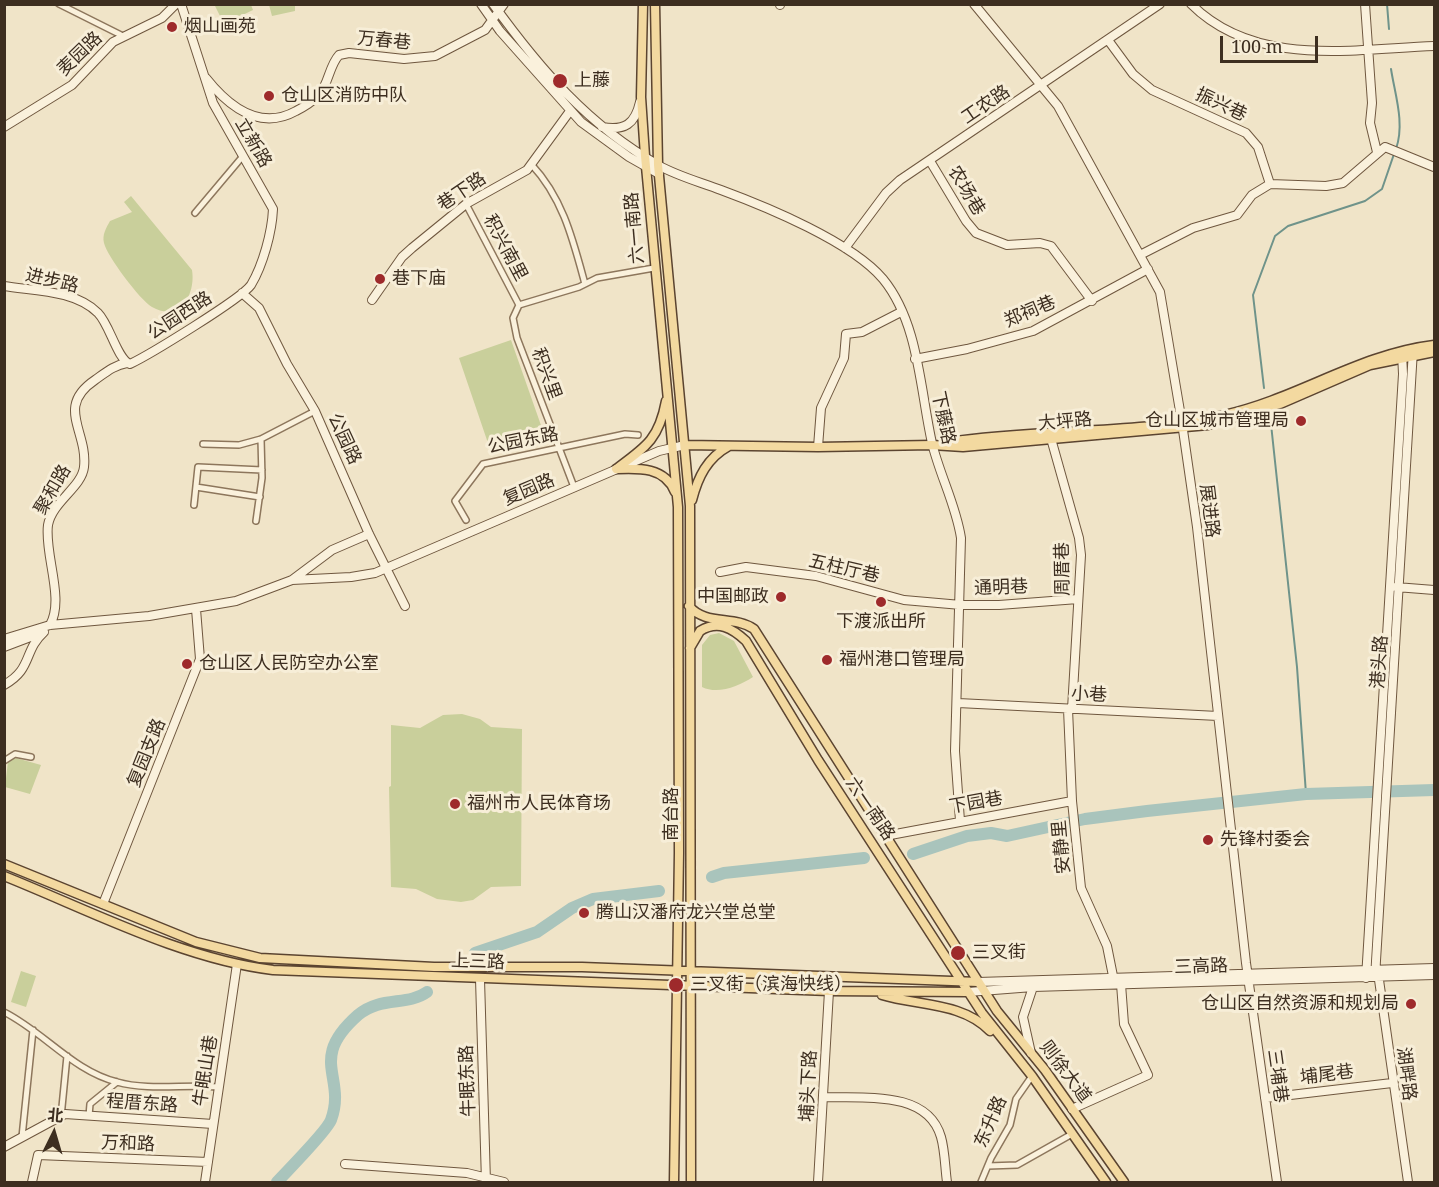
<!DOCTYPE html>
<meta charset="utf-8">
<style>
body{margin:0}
#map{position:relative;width:1439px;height:1187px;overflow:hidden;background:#f0e4c8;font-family:"Noto Serif","Noto Sans SC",serif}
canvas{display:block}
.frame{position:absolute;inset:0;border:6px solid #3d2e20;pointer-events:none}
.north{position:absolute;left:24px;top:1103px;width:60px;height:60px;-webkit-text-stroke:4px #f7eed8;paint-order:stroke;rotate:5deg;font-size:16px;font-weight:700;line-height:24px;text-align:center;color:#3d2e20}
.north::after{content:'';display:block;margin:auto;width:21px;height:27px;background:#3d2e20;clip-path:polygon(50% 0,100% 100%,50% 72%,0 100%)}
.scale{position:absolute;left:1220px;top:36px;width:98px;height:27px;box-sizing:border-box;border:3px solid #3d2e20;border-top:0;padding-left:8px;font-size:18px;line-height:21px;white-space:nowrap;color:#3d2e20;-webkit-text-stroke:4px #f7eed8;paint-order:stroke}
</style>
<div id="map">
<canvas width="1439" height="1187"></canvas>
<div class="frame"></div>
<div class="north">北</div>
<div class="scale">100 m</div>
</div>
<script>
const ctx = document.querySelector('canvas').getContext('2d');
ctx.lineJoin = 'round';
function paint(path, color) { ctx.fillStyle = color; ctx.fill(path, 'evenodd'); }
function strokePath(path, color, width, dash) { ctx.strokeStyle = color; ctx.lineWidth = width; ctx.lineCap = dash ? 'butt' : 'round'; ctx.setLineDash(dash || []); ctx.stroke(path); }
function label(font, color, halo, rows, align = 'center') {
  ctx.font = font + ' "Noto Serif","Noto Sans SC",serif'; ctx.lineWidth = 6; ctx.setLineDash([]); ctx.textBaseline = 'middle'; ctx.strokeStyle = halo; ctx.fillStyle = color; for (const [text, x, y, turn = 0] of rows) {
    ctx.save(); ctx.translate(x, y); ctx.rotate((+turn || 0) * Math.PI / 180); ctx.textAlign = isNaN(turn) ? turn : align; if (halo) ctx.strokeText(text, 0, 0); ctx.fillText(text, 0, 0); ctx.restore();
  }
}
paint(new Path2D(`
 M218 4 251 5 253 10 224 24 215 6Z
 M269 5H295V11L272 16Z
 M131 196 192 270C196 294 180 323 152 307 140 300 107 256 104 243 102 235 106 228 110 221L132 212 124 202Z
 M511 340 543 431 490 449 459 358Z
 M719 633 734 641 753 677C739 686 718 695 702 687V645L710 635Z
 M462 714 480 719 491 727 522 729 521 886 491 887 473 900 461 902 437 899 416 889 391 887 389 787 391 786V725L420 728 443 715Z
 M16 758 41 765 30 794 5 787 8 761Z
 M21 971 36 976 26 1007 11 1002Z`), '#c9cf9b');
strokePath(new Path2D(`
 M1387 4 1389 29
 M1391 69C1395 95 1405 123 1396 149
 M1264 388 1253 295 1275 236 1288 226 1365 201 1382 189 1394 154
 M1271 424 1297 667 1306 794`), '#6f938a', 2);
strokePath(new Path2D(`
 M913 854 967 836 991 833 1007 836 1085 819 1147 811 1306 794 1434 790
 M712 877 724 873 864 858
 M475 953 537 932 572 908 593 899 659 891
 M277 1182C287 1171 327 1131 331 1120 347 1076 307 1060 358 1015 380 996 408 1006 427 992`), '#a9c4bc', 12);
const street = new Path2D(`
 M59 4 123 36
 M531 164C563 198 573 240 585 284
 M466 204 519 305
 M195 213 243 156
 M519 305 513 318 517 338 574 487
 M519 305 579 287 597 278 654 268
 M203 444 239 445 261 439 315 411
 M196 487 260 497
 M194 505 198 467 262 470
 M466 520 455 501 483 464 625 434 638 435
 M256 521 262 478 261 439
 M4 761 15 754 31 757
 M4 1012C44 1032 73 1071 117 1082 149 1091 185 1084 218 1087
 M89 1116 90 1104 117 1082
 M61 1117 67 1056
 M22 1137 33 1030
 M988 1166 1017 1165 1072 1134
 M981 1182 991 1158 1010 1125 1016 1099 1032 1076`);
const secondary = new Path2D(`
 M481 4 500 31 581 122 629 157 659 174
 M493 4C540 69 588 125 658 165 677 176 700 182 721 190 767 207 852 242 883 279 919 323 920 390 932 443 940 476 956 505 961 538L955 751 960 821
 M780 4V5
 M974 4 1058 106 1160 292 1182 423 1197 527 1246 963 1277 1182
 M1191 4C1255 68 1352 49 1434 46
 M1365 4 1372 103 1370 123 1377 152
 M1108 40 1133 74 1152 90 1246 133 1258 147 1270 184 1252 195 1237 215 1193 228 1140 255
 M206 78C229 107 260 131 296 111 304 107 312 102 319 95 329 83 329 66 339 55L349 53 404 59 435 56 485 30 504 4
 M4 127 72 85 113 42 162 18 176 4
 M602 127C625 131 635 124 640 102
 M930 161 966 221 976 233 1007 245 1040 243 1051 246 1092 301
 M1270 184 1326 186 1343 183 1385 147 1434 167
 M845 248 886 193 900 180 1160 4
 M4 286C35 291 75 290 98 313 110 325 117 359 130 364 149 355 241 299 251 285 263 265 272 232 273 209L213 103 181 4
 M242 293 259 308 287 364 315 411 369 534 405 606
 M372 300 402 257 412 248 466 204 527 170 570 111
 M915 359 967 349 1033 331 1148 269
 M1050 435 1079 538 1081 555 1072 709
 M818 447 821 408 844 358 846 334 862 332 901 312
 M720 572 746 567 816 576 904 600 961 605H999L1078 599
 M292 580 351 577 375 573 659 451 685 445
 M1396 587 1434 590
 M50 625C65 599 44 554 48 525 52 502 82 487 84 467 88 431 55 407 95 380 105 373 114 365 127 363
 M4 639 50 625 149 616 236 601 292 580 332 550 369 534
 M4 647 41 633
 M4 685C33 669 23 651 44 632
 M958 703 1218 716
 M1068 709 1072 801 1081 888 1107 946 1113 976
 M885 836 1072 801
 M103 904 200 659 196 609
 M1378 973 1408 1182
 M1375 977 1413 350
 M1366 978 1403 374 1402 353
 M480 979 486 1182
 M978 982 1434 968
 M968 992 1033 987 1434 975
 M1031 1053 1023 1017 1033 987
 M823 1097C862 1099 927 1089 941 1137 945 1151 945 1168 947 1182
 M1265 1098 1392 1083
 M1072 1109 1148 1075 1124 1024 1121 984
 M4 1147 65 1114 213 1124
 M345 1164 467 1173 504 1182
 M32 1182 38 1155 208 1162
 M205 1182 237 964
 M818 1182 829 991`);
const primary = new Path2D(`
 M643 4 641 97 645 156 678 507 679 853 674 1182
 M655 4 658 165 690 506 691 1182
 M948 442C1039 428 1133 435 1224 415 1297 399 1359 354 1434 345
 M685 445 818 447 932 445 963 447 1208 425 1280 404 1370 365 1434 352
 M616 469C646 447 659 439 666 401
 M617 469C639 468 665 467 675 492
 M692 500C698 477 707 458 729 446
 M689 606C706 626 734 615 754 629L997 1011 1045 1070 1124 1182
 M690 648 700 631C718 620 732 628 746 641L818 760 982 1013 1032 1076 1106 1182
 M4 864 196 942 260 958 434 967H582L978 982
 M4 876C89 910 182 959 273 970L829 991 968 992
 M882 995C918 1006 962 1002 990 1031`);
strokePath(street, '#8d765c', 8);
strokePath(secondary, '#6f573f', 10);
strokePath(primary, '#5b4430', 11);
strokePath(street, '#faf1dc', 5);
strokePath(secondary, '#faf1dc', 8);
strokePath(primary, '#f3d9a0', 8);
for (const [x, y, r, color] of [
 [172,27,6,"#9e2a2b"],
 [560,81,8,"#9e2a2b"],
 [269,96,6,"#9e2a2b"],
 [380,279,6,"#9e2a2b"],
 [1301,421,6,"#9e2a2b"],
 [781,597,6,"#9e2a2b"],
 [881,602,6,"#9e2a2b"],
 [827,660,6,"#9e2a2b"],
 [187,664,6,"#9e2a2b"],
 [455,804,6,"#9e2a2b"],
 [1208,840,6,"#9e2a2b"],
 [584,913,6,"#9e2a2b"],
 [958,953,8,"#9e2a2b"],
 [676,985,8,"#9e2a2b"],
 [1411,1004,6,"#9e2a2b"]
]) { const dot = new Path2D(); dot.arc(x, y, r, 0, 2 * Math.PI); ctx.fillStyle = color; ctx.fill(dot); strokePath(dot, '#f7eed8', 2); }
label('18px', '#3d2e20', '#f7eed8', [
 ["烟山画苑",184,27],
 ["上藤",574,81],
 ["仓山区消防中队",281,96],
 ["巷下庙",392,279],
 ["仓山区城市管理局",1289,421,"right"],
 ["中国邮政",769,597,"right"],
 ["下渡派出所",881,622,"center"],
 ["福州港口管理局",839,660],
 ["仓山区人民防空办公室",199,664],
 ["福州市人民体育场",467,804],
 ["先锋村委会",1220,840],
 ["腾山汉潘府龙兴堂总堂",596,913],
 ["三叉街",972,953],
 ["三叉街（滨海快线）",690,985],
 ["仓山区自然资源和规划局",1399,1004,"right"]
], 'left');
label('18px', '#3d2e20', '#f7eed8', [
 ["万春巷",384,41,5],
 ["麦园路",80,54,-44],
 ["工农路",986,105,-34],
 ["振兴巷",1221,105,25],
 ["立新路",253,143,60],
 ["农场巷",966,191,59],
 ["巷下路",462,192,-34],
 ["六一南路",635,228,-95],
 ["积兴南里",505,248,62],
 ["进步路",52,281,13],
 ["郑祠巷",1030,312,-23],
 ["公园西路",180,316,-33],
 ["积兴里",546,374,70],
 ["下藤路",943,418,78],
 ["大坪路",1065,422,-5],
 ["公园路",344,439,65],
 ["公园东路",523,441,-11],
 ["聚和路",53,490,-60],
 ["复园路",529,490,-23],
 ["展进路",1209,511,83],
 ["五柱厅巷",844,569,13],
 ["周厝巷",1063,569,-91],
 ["通明巷",1001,588,-2],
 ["港头路",1380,662,-86],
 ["小巷",1089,695,3],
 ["复园支路",147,753,-68],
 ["下园巷",976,803,-10],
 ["六一南路",870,809,56],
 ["南台路",672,814,-90],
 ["安静里",1062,847,-95],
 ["上三路",478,962,2],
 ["三高路",1201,967,-2],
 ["牛眠山巷",206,1071,-81],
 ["则徐大道",1065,1072,53],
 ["湖畔路",1406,1074,83],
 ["埔尾巷",1327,1075,-7],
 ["三埔巷",1277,1076,82],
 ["牛眠东路",468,1081,-92],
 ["埔头下路",809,1086,-87],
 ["程厝东路",142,1104,4],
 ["东升路",991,1122,-66],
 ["万和路",128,1144,2]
]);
</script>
